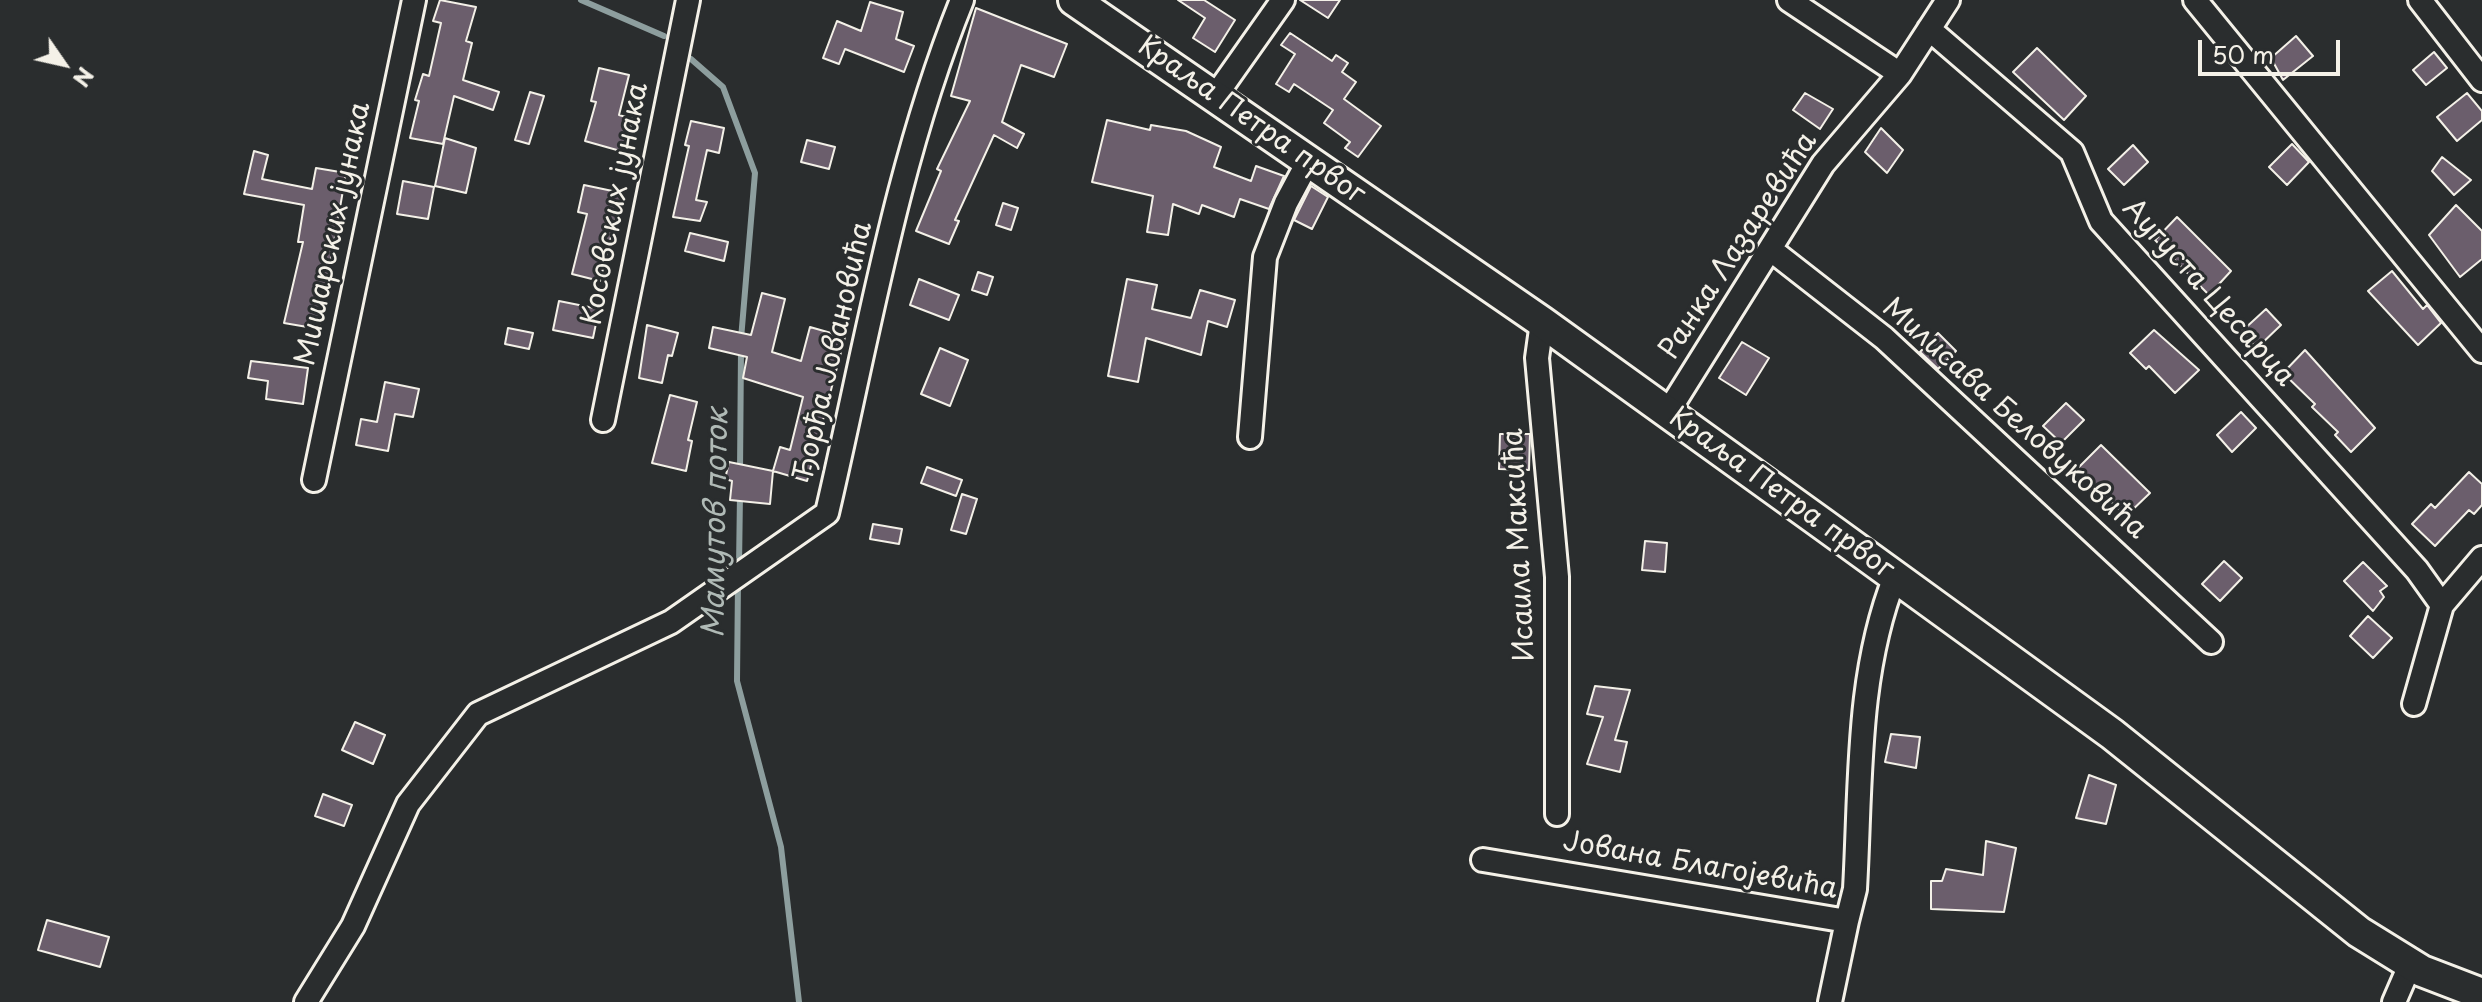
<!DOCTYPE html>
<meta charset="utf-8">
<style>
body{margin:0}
#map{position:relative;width:2482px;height:1002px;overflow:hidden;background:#2a2d2e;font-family:"Playpen Sans",sans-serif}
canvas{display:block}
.north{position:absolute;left:24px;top:24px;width:80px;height:80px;-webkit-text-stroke:6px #2a2d2e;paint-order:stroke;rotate:124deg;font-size:22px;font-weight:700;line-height:32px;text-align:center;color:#f4f1e8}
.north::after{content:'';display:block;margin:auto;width:28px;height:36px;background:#f4f1e8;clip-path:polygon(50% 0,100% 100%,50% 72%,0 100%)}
.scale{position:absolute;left:2198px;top:40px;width:142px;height:36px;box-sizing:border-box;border:4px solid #f4f1e8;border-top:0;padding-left:10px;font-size:24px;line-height:28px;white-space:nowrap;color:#f4f1e8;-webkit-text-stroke:6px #2a2d2e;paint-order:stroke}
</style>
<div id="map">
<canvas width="2482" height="1002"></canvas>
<div class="north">N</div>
<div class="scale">50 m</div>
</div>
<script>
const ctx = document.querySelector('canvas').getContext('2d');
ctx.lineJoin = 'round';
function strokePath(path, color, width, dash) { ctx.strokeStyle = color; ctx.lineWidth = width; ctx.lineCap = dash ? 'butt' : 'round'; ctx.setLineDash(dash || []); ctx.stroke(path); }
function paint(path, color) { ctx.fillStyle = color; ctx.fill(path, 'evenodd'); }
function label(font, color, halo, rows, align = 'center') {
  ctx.font = font + ' "Playpen Sans",sans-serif'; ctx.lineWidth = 6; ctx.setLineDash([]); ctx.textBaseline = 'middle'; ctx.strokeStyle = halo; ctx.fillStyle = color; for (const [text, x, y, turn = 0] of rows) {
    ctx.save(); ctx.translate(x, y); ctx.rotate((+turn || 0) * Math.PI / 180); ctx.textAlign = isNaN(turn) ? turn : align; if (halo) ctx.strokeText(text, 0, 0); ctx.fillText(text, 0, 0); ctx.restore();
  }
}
strokePath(new Path2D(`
 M581 0 664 36
 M691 59 723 87 755 173 741 339
 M740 471 741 350
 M739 567 740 494
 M738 582 737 681 781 847 799 1002`), '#8d9e9e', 6);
const building = new Path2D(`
 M440 0 476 7 466 41 472 43 463 80 499 92 493 110 454 96 443 144 410 138 419 101 415 100 423 74 429 76 441 23 433 21Z
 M1178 0H1204L1235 20 1215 52 1193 38 1205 18Z
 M1300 0H1340L1328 18Z
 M870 2 903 12 896 39 914 46 904 72 845 49 839 64 823 58 837 21 861 31Z
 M976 8 1067 44 1054 77 1021 65 1002 122 1024 134 1017 148 994 135 955 220 959 221 949 244 916 231 941 171 937 169 970 101 951 96Z
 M1290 33 1332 61 1336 55 1348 63 1342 72 1356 82 1344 99 1381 126 1358 157 1345 148 1350 142 1324 123 1333 110 1294 84 1289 92 1276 84 1295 54 1281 45Z
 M2296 36 2313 56 2283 80 2271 58Z
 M2037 48 2086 96 2064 120 2013 72Z
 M2434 52 2447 68 2426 85 2413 70Z
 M599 68 629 75 619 115 633 119 624 152 585 141 596 102 591 101Z
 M530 92 544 96 529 144 515 140Z
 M1805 93 1833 109 1820 129 1793 110Z
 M2467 93 2482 111V120L2457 141 2437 117Z
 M1107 120 1150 130 1151 125 1186 131 1221 147 1214 167 1251 181 1256 166 1284 176 1269 209 1240 199 1234 217 1202 205 1199 214 1173 204 1168 235 1147 232 1153 196 1092 182Z
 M691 121 724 128 719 153 707 150 696 200 707 202 700 221 673 217 689 146 685 145Z
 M1881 128 1903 150 1887 173 1865 152Z
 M445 138 476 148 466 193 435 186Z
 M807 140 835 147 829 169 801 162Z
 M2292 144 2309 162 2287 185 2269 167Z
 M2133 145 2148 162 2124 185 2108 169Z
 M254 151 268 155 262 179 312 189 316 168 346 173 319 329 284 323 303 242H298L304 205 244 194Z
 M2442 157 2471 180 2454 195 2432 171Z
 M403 181 434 187 428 219 397 214Z
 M584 185 622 193 600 281 572 274 587 214 578 212Z
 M1311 186 1328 197 1312 229 1294 220Z
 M1003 203 1018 208 1011 230 996 225Z
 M2456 205 2482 231V259L2460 277 2429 235Z
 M2177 217 2231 271 2209 295 2155 240Z
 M690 233 728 242 724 261 685 251Z
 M2392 271 2423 309 2427 305 2441 323 2418 345 2368 291Z
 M978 272 993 277 987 295 972 290Z
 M919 279 959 295 949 320 910 305Z
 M1127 279 1157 285 1152 309 1191 318 1200 290 1235 300 1227 327 1208 321 1201 355 1146 338 1138 382 1108 376Z
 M762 293 785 299 772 352 801 361 810 327 845 337 807 481 773 471 780 447 790 450 803 397 743 378 747 357 709 348 713 327 751 335Z
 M559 301 599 309 593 338 553 330Z
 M2266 309 2281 325 2257 348 2241 332Z
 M647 325 678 333 672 356 668 355 662 383 639 378Z
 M508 328 533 333 529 349 505 344Z
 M2154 330 2199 370 2175 393 2149 366 2146 369 2130 353Z
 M1938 333 1956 351 1938 369 1920 352Z
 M1742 342 1769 358 1746 395 1719 378Z
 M940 348 968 360 950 406 921 394Z
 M2305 350 2375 428 2351 452 2335 435 2338 432 2312 407 2315 404 2283 373Z
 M251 361 308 368 303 404 266 399 268 381 248 378Z
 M385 382 419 389 413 417 395 414 388 451 356 445 361 419 377 422Z
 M670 395 697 402 688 440 692 441 686 471 652 463Z
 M2066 403 2084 420 2061 443 2043 426Z
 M2241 412 2256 428 2232 452 2217 435Z
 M1500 434H1530L1529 470 1499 469Z
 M2101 445 2150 493 2126 516 2077 469Z
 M729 462 773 471 770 504 730 500 732 481 725 479Z
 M927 467 962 480 956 496 921 483Z
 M2469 472 2482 484V505L2474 514 2469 510 2435 546 2412 524 2431 504 2435 508Z
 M962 494 977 499 966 534 951 530Z
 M873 524 902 529 899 544 870 539Z
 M1645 541 1667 543 1665 572 1642 570Z
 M2224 561 2242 578 2220 601 2202 584Z
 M2363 562 2387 586 2380 591 2384 597 2373 611 2344 581Z
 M2368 616 2392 638 2373 658 2350 636Z
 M1595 686 1630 690 1615 740 1627 742 1620 772 1587 764 1603 717 1587 714Z
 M355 722 385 735 373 764 342 750Z
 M1891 734 1920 737 1916 768 1885 762Z
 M2089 775 2116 785 2106 824 2076 818Z
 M323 794 352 805 344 826 315 816Z
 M1986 841 2016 848 2004 912 1931 909V881H1942L1946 869 1983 875Z
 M47 920 109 937 100 967 38 950Z`);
paint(building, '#6b5e6c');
strokePath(building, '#f4f1e8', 2);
const street = new Path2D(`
 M1789 0 1900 74
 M2195 0 2482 351
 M2420 0 2482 80
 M1929 29 2072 152 2101 221 2417 570 2442 605
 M1216 95 1283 0
 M1770 249 1884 338 2211 642
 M1542 322 1537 358 1557 577V814
 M1668 412 1823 164 1900 74 1948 0
 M603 420 688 0
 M1250 437 1265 257 1286 203 1309 160
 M314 480 414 0
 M2414 704 2442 605 2482 558
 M1483 860 1847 921 1855 889C1861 785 1856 675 1895 577
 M306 1002 353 926 408 804 478 714 671 622 827 513C867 342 896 163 962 0
 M1830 1002 1847 921
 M2394 1002 2410 965`);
const secondary = new Path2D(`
 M1074 0 1542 322 1824 525 2112 734 2359 932 2422 971 2482 994`);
strokePath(street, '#f4f1e8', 28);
strokePath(secondary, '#f4f1e8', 36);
strokePath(street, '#2a2d2e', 22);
strokePath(secondary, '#2a2d2e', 30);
label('28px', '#f4f1e8', '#2a2d2e', [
 ["Краља Петра првог",1251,121,35],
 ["Косовских јунака",616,204,-79],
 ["Мишарских јунака",334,234,-78],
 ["Ранка Лазаревића",1739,246,-57],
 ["Аугуста Цесарца",2208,293,48],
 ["Ђорђа Јовановића",834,351,-77],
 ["Милисава Беловуковића",2014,419,42],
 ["Краља Петра првог",1781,494,36],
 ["Исаила Максића",1520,545,-93],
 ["Јована Благојевића",1700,866,10]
]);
label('italic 30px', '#b0bab6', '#2a2d2e', [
 ["Мамутов поток",717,523,-89]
]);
</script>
